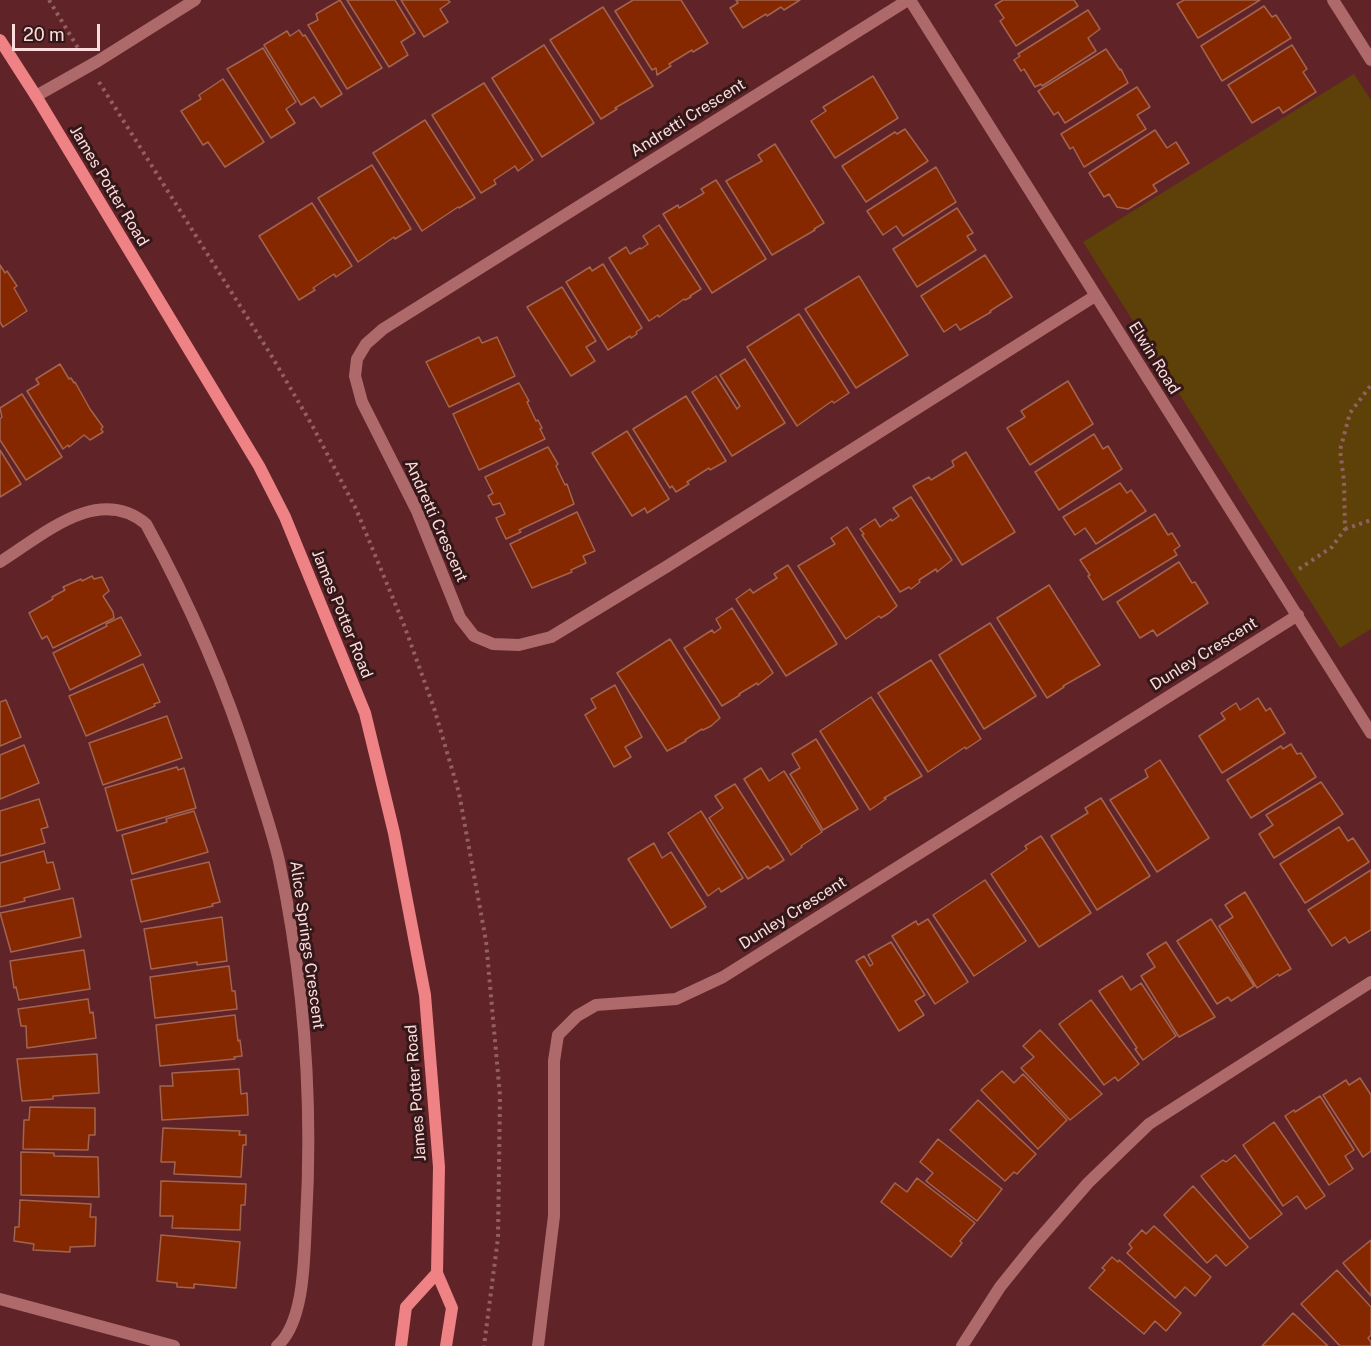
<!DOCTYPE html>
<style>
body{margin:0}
#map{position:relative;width:1371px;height:1346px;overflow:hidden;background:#602428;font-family:"Public Sans",sans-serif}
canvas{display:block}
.scale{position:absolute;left:12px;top:24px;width:88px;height:27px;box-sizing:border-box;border:3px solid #fcdcdc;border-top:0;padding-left:8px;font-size:18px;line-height:21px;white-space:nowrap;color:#fcdcdc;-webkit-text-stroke:4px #341819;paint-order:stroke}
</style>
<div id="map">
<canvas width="1371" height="1346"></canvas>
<div class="scale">20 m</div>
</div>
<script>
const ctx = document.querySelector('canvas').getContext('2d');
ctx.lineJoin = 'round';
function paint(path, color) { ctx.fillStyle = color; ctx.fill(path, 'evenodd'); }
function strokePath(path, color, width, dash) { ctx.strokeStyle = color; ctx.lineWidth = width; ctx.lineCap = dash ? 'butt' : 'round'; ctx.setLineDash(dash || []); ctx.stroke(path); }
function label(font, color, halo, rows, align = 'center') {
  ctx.font = font + ' "Public Sans",sans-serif'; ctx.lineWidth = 6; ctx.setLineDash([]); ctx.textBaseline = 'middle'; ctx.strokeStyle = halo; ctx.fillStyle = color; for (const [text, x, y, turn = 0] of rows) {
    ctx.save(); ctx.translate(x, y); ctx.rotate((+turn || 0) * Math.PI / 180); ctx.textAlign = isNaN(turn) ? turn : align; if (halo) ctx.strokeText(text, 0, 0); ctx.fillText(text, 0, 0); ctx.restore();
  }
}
paint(new Path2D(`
 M1354 74 1371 100V629L1340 648 1083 242Z`), '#5d4108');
const building = new Path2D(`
 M340 0 382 68 347 89 308 25 318 20 316 14Z
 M347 0H395L415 33 401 42 408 55 389 67Z
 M401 0H448L450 2 440 9 448 22 424 37Z
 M633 0H681L708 43 693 52 692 50 669 64 671 66 657 75 656 68 652 70 615 11Z
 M736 0H800L784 10 781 7 767 16 766 14 743 28 730 8 738 3Z
 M1003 0H1074L1078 6 1016 46 1000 21 1004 18 995 5Z
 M1184 0H1260L1198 38 1177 4Z
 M1264 6 1272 17 1276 15 1291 38 1222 81 1201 46Z
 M603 7 653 86 615 108 617 109 601 119 550 40Z
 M1088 10 1100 29 1088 38 1096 51 1042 86 1041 84 1035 87 1024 69 1021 71 1014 60 1020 56 1018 54Z
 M299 30 303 36 305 35 342 94 321 107 314 97 301 105 264 45 287 31 290 36Z
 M544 45 594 123 542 157 492 78Z
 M1292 45 1307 69 1303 72 1316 92 1283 113 1279 107 1252 123 1228 85Z
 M263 48 296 102 286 109 295 123 271 138 227 69Z
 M1106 49 1120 70 1121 69 1128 83 1065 123 1058 112 1054 115 1038 91Z
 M873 76 898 118 835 158 811 121 826 111 823 107Z
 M223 79 264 142 225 167 208 142 203 145 181 111 201 99 199 95Z
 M484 83 533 160 518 171 515 166 494 180 496 184 481 193 432 115Z
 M1137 87 1150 107 1137 115 1146 129 1084 167 1073 147 1070 149 1061 134Z
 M425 120 475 198 459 208 458 207 422 231 373 153Z
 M905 129 928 161 866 202 842 166 895 132 897 134Z
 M1155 130 1167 148 1176 142 1189 163 1153 185 1157 191 1128 209 1117 207 1109 194 1104 197 1089 173Z
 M775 144 824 223 814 229 815 230 772 255 726 181 762 161 758 155Z
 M372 165 411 229 395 239 394 237 358 262 318 198Z
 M936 167 956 202 903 236 896 226 883 235 867 211Z
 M716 180 766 259 712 293 663 214 678 205 679 208 704 193 701 189Z
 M312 203 352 266 336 277 334 274 313 288 315 290 299 300 259 236Z
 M957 208 973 233 967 236 976 250 917 287 893 249Z
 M659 225 701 289 690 296 691 297 685 300 684 299 659 317 658 315 649 321 609 258 626 247 630 254 640 248 641 249 648 244 643 236Z
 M985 255 1012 297 990 311 991 312 960 330 956 324 944 332 921 296Z
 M603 264 642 328 636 332 637 334 631 338 630 336 608 350 566 282 590 267 592 271Z
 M0 265 5 273 7 271 17 286 14 288 27 311 3 327 0 322Z
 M859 276 908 355 856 388 805 309Z
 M562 287 596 341 586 347 595 361 571 376 527 307Z
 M799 314 849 393 834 403 832 401 797 426 747 347Z
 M479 337 482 343 497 337 515 376 449 407 426 362Z
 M745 359 785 423 732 456 692 392 716 376 737 409 740 406 720 375Z
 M60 364 69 379 71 378 74 383 75 382 90 409 103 427 101 429 103 432 90 440 84 435 69 447 68 445 63 449 27 391 39 384 36 379Z
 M1068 381 1093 424 1030 465 1007 428 1025 417 1021 411Z
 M519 383 529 401 527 402 536 421 538 420 542 428 540 429 545 439 479 470 453 414Z
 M22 394 62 457 26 480 0 440V419L2 417 0 408Z
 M686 396 726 461 710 470 709 468 687 482 689 484 676 492 672 486 670 488 633 429Z
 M627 431 669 499 647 513 645 508 632 516 592 453Z
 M1094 434 1103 449 1108 446 1122 469 1059 510 1035 472Z
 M548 447 558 464 556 466 565 485 567 484 574 504 519 530 521 532 506 539 496 518 505 514 500 503 493 505 488 496 493 493 485 477Z
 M0 450 21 484 0 497Z
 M966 452 1015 532 962 565 913 486 929 477 931 480 954 466 952 461Z
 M1120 483 1127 493 1131 490 1146 511 1096 544 1085 528 1075 535 1063 517Z
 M911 497 952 560 937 572 936 569 919 580 920 582 911 589 909 587 900 592 862 535 864 534 860 529 875 519 880 527 891 519 892 521 899 516 893 508Z
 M577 512 595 551 583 556 586 563 571 570 572 572 532 588 510 544Z
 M1155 514 1168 535 1172 533 1180 546 1174 550 1177 555 1103 600 1088 576 1090 575 1080 560Z
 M847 527 897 606 889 613 881 618 879 616 846 639 798 566 835 544 831 538Z
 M1179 562 1192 583 1195 582 1208 603 1157 636 1153 630 1140 638 1117 602Z
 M788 565 837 644 786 676 736 599 750 589 753 593 777 578 774 574Z
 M92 576 94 579 102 577 109 591 103 596 113 612 114 618 53 648 47 636 42 639 29 613 53 599 52 597 65 590 63 587 81 579 82 581Z
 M1049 585 1100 665 1063 686 1064 687 1047 698 997 618Z
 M732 608 773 673 758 685 757 683 739 694 740 695 722 706 684 648 712 630 714 633 721 628 716 619Z
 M121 617 141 655 70 690 53 653 107 626 106 624Z
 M990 623 1036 696 984 729 939 655Z
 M670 639 720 718 711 726 703 730 702 729 685 740 686 741 667 751 617 673Z
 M931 660 981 739 966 749 965 747 928 772 878 693Z
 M143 664 160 702 154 704 155 706 86 736 69 696Z
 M615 685 642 737 625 747 631 757 614 767 585 715 596 708 591 699Z
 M871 697 922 776 884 798 886 799 870 810 820 731Z
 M1258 698 1266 711 1270 708 1285 733 1222 773 1199 736 1225 719 1221 713 1236 703 1240 710Z
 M6 700 21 737 0 746V702Z
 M167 716 182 758 103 785 89 743Z
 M816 739 858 809 823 830 790 774 800 768 792 754Z
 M1291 744 1297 754 1301 753 1316 777 1251 818 1227 780 1281 746 1283 749Z
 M24 745 39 783 0 799V755Z
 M1160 760 1209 838 1157 872 1110 800 1148 777 1145 770Z
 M177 767 178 770 184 768 196 808 117 831 105 788Z
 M761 768 769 781 784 771 822 832 801 846 802 847 791 855 744 779Z
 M1321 782 1343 814 1274 858 1259 834 1273 825 1266 815Z
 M735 784 784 860 770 869 768 866 748 879 709 818 723 808 715 796Z
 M1101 798 1150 876 1097 910 1051 836 1088 813 1085 808Z
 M39 799 48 827 41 829 45 843 0 856V811Z
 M194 811 208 852 132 874 122 835 167 822 166 819Z
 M701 811 743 878 721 892 719 888 708 896 668 833Z
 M1339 827 1348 841 1353 838 1369 862 1305 903 1280 864Z
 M1041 836 1091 913 1039 947 991 874 1027 849 1025 846Z
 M654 843 662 858 671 852 706 907 671 928 628 859Z
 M44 851 47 863 53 862 60 889 24 898 25 901 0 907V863Z
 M209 862 220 902 212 904 213 906 141 922 131 880Z
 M1371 870V930L1349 943 1345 937 1332 946 1308 910Z
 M985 880 1026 941 974 976 933 915Z
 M1245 892 1291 969 1279 976 1278 974 1257 988 1219 926 1233 917 1225 905Z
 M73 898 81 937 11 952 0 913Z
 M222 917 227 961 197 965V962L151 969 144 929Z
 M928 919 968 982 935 1004 892 936 916 921 918 925Z
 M1211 919 1254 986 1231 1001 1228 997 1217 1004 1177 941Z
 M891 942 925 995 915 1001 924 1015 899 1031 856 961 864 956 870 966 873 964 868 955Z
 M1166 942 1215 1017 1179 1037 1141 976 1155 967 1147 954Z
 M84 950 90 989 19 1000 16 987 14 988 10 961Z
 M229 966 232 991H235L237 1009 155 1018 150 977Z
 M1122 976 1131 990 1141 983 1176 1036 1143 1060 1135 1049 1137 1048 1099 991Z
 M88 999 90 1013 93 1012 96 1038 27 1048 26 1026H21L18 1009Z
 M1091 1000 1139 1064 1118 1081 1115 1077 1104 1085 1059 1024Z
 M235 1015 238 1041 240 1040 242 1056 234 1057 235 1059 160 1066 156 1025Z
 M1040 1030 1102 1094 1070 1120 1021 1068 1034 1057 1023 1046Z
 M97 1054 99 1093 53 1096V1099L22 1101 17 1059Z
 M239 1069 241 1094 247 1093 248 1115 162 1120 160 1086H173L172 1073Z
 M1002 1071 1014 1083 1023 1074 1067 1120 1038 1149 981 1090Z
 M1360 1078 1371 1095V1151L1363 1157 1323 1095 1346 1080 1349 1085Z
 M1320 1096 1354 1150 1345 1156 1353 1169 1329 1185 1285 1116 1294 1110 1295 1112Z
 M978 1100 1036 1154 1017 1174 1014 1172 1005 1181 950 1130Z
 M30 1107 95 1108V1135H89L88 1150 23 1149 24 1120H29Z
 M1274 1122 1325 1196 1306 1209 1297 1196 1283 1206 1243 1145Z
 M163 1128 240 1131 239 1135H246V1145H243L241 1177 174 1174 175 1162H161Z
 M938 1139 1002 1189 977 1221 926 1181 933 1173 920 1162Z
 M21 1152 54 1153V1156L98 1157 99 1197 21 1195Z
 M1235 1155 1282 1214 1250 1239 1201 1176 1223 1160 1226 1162Z
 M917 1178 975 1223 960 1241 962 1243 951 1257 881 1202 895 1183 907 1192Z
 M161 1181 246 1184 245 1205H241L240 1230 172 1228 173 1216H160Z
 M1193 1186 1248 1247 1226 1266 1216 1255 1207 1263 1164 1215Z
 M20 1200 91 1204 90 1217H96L95 1246 70 1247V1252L33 1250 34 1244 14 1241 15 1227H19Z
 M1154 1226 1211 1277 1195 1296 1185 1287 1175 1298 1127 1253 1132 1248 1129 1244 1142 1230 1146 1234Z
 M161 1235 240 1242 236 1288 194 1284V1288L177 1287V1283L157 1281Z
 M1371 1240V1296L1343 1263Z
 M1112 1257 1118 1262 1119 1260 1181 1313 1166 1331 1155 1321 1144 1334 1089 1288 1105 1270 1102 1268Z
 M1337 1270 1371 1307V1335L1368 1338 1371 1342V1346H1340L1301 1304Z
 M1293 1313 1328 1346H1262Z`);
paint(building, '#852800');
strokePath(building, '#a2644f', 1.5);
strokePath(new Path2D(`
 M49 0 78 48
 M99 82 271 355 312 425 356 509 404 625 434 708 459 793 486 941 500 1096 498 1238 484 1346
 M1345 529 1371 520
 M1299 569 1332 547 1345 529 1344 481 1340 450 1350 413 1371 385`), '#936062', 4, [3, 4.5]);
strokePath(new Path2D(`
 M908 0 383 329 366 344 357 359 355 376 362 402 417 511 460 618 474 636 493 644 519 645 551 637 666 567 1095 296
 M910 0 1371 733
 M1333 0 1371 60
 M36 96 98 61 195 0
 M0 562C43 535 98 484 146 524 190 604 226 687 253 774 262 802 272 831 279 861 304 979 313 1101 306 1221 304 1257 305 1322 277 1346
 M0 1299 174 1346
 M538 1346 554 1216V1061L558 1035 577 1016 596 1005 676 999 723 977 1298 615
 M962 1346 1000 1287 1033 1246 1088 1183 1149 1124 1371 982`), '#ae6a6b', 12);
strokePath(new Path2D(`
 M0 40 36 96 259 466 285 517 365 713 394 833 425 995 439 1167 437 1273 452 1308 446 1346
 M401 1346 406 1307 437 1273`), '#ee8285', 12);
label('16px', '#fcdcdc', '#341819', [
 ["Andretti Crescent",688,118,-32],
 ["James Potter Road",109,186,59],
 ["Elwin Road",1154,358,58],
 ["Andretti Crescent",436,521,66],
 ["James Potter Road",342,614,68],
 ["Dunley Crescent",1204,654,-32],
 ["Dunley Crescent",793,913,-32],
 ["Alice Springs Crescent",307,945,82],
 ["James Potter Road",416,1093,-94]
]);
</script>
